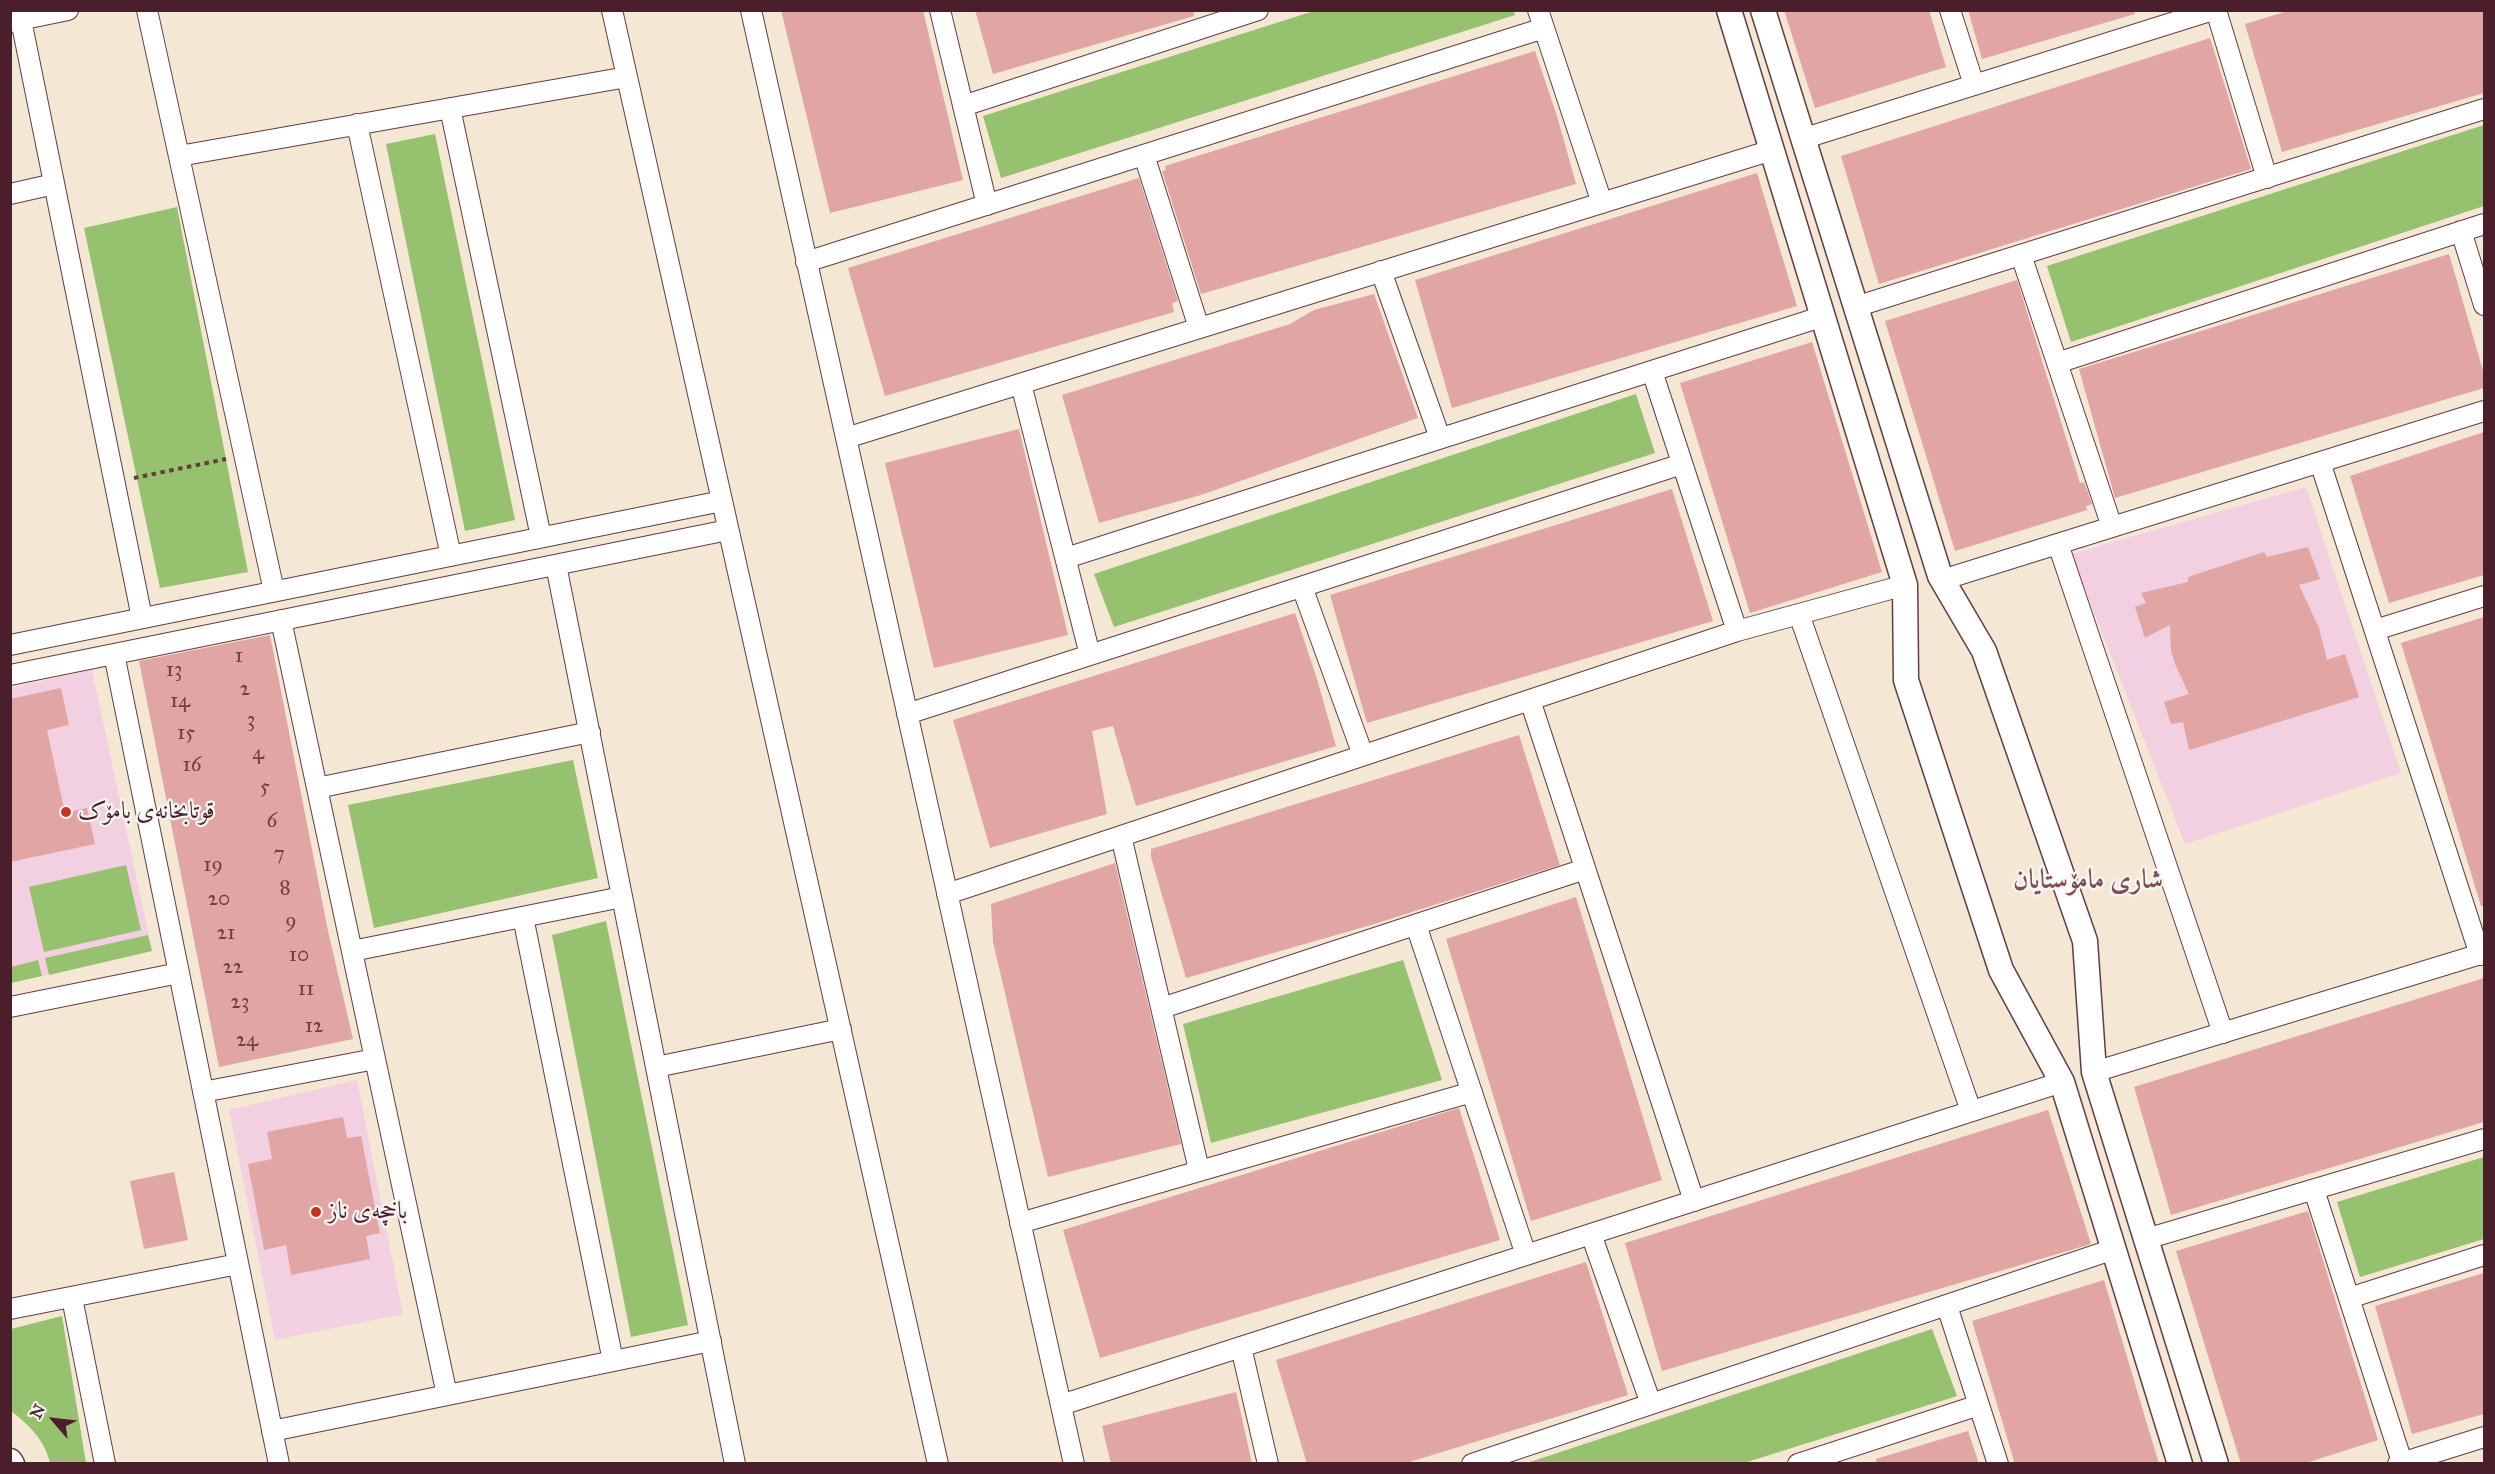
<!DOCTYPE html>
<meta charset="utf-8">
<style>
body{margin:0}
#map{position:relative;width:2495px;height:1474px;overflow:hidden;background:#f4e7d4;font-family:"IM FELL Great Primer",serif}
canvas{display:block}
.frame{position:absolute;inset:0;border:12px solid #4a1f2b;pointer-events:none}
.north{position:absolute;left:24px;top:1390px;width:60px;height:60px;-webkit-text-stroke:4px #f6f6f2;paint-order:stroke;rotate:298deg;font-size:16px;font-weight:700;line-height:24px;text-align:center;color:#4a1f2b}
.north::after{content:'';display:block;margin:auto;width:21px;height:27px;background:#4a1f2b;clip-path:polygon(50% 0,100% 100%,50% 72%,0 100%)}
</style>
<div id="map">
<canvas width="2495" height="1474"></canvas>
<div class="frame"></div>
<div class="north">N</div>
</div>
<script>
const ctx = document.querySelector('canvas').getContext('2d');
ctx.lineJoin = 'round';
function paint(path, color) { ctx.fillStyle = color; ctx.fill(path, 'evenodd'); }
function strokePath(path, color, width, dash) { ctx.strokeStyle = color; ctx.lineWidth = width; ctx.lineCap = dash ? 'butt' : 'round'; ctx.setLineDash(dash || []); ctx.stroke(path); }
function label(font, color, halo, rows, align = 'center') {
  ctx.font = font + ' "IM FELL Great Primer",Amiri,serif'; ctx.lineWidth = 4.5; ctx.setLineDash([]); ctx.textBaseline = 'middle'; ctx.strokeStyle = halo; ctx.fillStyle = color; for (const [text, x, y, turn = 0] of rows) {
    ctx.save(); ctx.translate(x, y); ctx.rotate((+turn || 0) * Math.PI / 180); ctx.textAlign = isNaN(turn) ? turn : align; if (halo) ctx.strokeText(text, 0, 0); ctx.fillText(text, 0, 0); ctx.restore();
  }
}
paint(new Path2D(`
 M2306 487 2401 773 2185 844 2071 554Z
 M92 670 152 951 11 983 10 688Z
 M357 1080 403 1314 275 1340 229 1110Z`), '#f2cfe1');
paint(new Path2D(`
 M1514 11 1515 15 1001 178 983 116 1314 11Z
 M2484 125V206L2071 342 2047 266Z
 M435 134 515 520 465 531 386 144Z
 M177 207 248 572 160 588 84 228Z
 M1636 394 1655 453 1114 627 1094 574Z
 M573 760 598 878 374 928 348 805Z
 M126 865 141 930 44 952 29 887Z
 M606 921 688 1325 631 1337 552 935Z
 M148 935 152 951 49 975 45 958Z
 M38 960 42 976 11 983V967Z
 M1403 960 1442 1080 1211 1143 1183 1024Z
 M2484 1157V1239L2360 1277 2337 1202Z
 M62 1316 86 1463H50C45 1440 29 1425 11 1411V1329Z
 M1932 1329 1957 1396 1744 1463H1527Z`), '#96c16e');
paint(new Path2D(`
 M781 10H923L963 180 830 213Z
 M975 10H1193L1194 16 993 74Z
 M1784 10H1929L1946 67 1815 108Z
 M1968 10H2134L2135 14 1982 59Z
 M2291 10H2484V93L2282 152 2245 24Z
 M2210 38 2251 169 1879 284 1841 156Z
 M1535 51 1557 116 1576 184 1201 294 1162 171 1166 170 1165 166Z
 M1757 173 1797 306 1452 408 1415 280Z
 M1139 178 1178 301 1172 303 1174 312 885 396 848 268Z
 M2449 254 2484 374V388L2115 498 2079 369Z
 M2017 280 2080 483 2084 482 2092 504 2086 506 2087 510 1955 551 1885 321Z
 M1374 294 1418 418 1201 495 1099 523 1062 395 1290 324 1314 310Z
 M1812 342 1882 572 1750 613 1680 383Z
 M1019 429 1068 635 934 668 885 463Z
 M2484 432V575L2389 603 2350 476Z
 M1672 489 1713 621 1367 723 1330 595Z
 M2308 547 2320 579 2299 585 2319 628 2327 660 2345 654 2359 697 2189 750 2183 722 2171 724 2164 702 2189 694 2175 664 2171 651 2170 625 2145 638 2135 607 2146 603 2141 593 2188 582V577L2264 552 2267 557Z
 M1295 613 1317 679 1336 746 1136 806 1113 726 1092 731 1107 814 990 848 953 720Z
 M2484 617V906H2481L2401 643Z
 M270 635 328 931 353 1039 219 1067 139 661Z
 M61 688 69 725 47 730 65 813 87 808 95 844 10 862V699Z
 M1519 735 1560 865 1371 925 1186 978 1151 857V849Z
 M1115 863 1181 1144 1048 1177 993 942 991 904Z
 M1576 897 1662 1180 1531 1221 1446 939Z
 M2484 978V1122L2171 1215 2134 1087Z
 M1459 1108 1500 1240 1100 1358 1063 1230Z
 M2048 1110 2091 1244 1662 1371 1625 1243Z
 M343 1117 347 1138 361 1136 380 1233 366 1236 370 1259 291 1275 286 1245 264 1250 248 1164 272 1159 267 1132Z
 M174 1172 188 1240 144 1249 130 1181Z
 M2308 1211 2378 1440 2303 1464H2241L2176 1251Z
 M1586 1262 1628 1395 1403 1464H1307L1276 1360Z
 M2484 1273V1414L2412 1434 2375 1306Z
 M2104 1280 2159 1464H2015L1972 1321Z
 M1236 1392 1252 1464H1111L1102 1426Z
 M1968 1431 1979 1464H1876V1459Z`), '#e1a5a3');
const minor = new Path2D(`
 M147 10 274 591
 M612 10 938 1464
 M751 10 1074 1464
 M940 10 987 205
 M1538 10 1602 203
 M1950 10 1974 85
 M2216 10 2267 178
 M21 20 142 618
 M10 22 68 10
 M963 106 1258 10
 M450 108 541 537
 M357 124 451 556
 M1802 139 2213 10
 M1144 155 1199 328
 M179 156 627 77
 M10 194 54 184
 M2461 231 2484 305
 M2021 255 2112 527
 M806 262 1544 28
 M1381 271 1440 438
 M1855 307 2484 109
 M2057 363 2484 224
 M1652 371 1737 631
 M1021 384 1090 655
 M846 438 1772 150
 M2320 462 2480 955
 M2058 544 2223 1033
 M1066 558 1824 316
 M556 565 735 1464
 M1942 580 2484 411
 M1302 587 1363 755
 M1799 614 1971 1111
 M281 620 447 1395
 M2375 630 2484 596
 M10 645 722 501
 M114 654 279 1464
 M10 675 728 530
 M1530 700 1694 1201
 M907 714 1682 464
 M317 788 590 732
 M1121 836 1199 1170
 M947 894 1737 631 1905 585
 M523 917 613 1361
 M1416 925 1526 1255
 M352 951 622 897
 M10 1007 179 973
 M1162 1008 1585 869
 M656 1067 841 1029
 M2094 1072 2484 953
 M203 1092 375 1059
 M2314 1190 2402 1462
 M1020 1223 1472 1092
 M1591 1234 1651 1404
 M2146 1239 2484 1139
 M72 1298 105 1464
 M2349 1298 2484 1255
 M1947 1306 1998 1464
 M10 1309 238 1264
 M1241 1347 1268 1464
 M1061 1405 2062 1082
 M272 1431 711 1341
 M1472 1464 2114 1249
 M1798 1464 1979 1405
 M2398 1464 2484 1437`);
const tertiary = new Path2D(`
 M1729 10 1905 585 1906 680 2001 970 2062 1082 2180 1464
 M1763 10 1940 576 1984 651 2085 941 2094 1072 2216 1464
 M10 1461 12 1464`);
strokePath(minor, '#643d44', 22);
strokePath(tertiary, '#643d44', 27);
strokePath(new Path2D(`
 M134 478 226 459`), '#643d44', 4, [4.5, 4.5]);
strokePath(minor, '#fff', 20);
strokePath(tertiary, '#fff', 24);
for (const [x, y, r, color] of [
 [66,812,6,"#c8321e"],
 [316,1212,6,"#c8321e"]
]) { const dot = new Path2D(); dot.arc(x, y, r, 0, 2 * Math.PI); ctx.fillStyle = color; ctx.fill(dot); strokePath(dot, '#f6f6f2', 2); }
label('21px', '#704049', null, [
 ["1",239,657],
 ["13",174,671],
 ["2",245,690],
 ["14",180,702],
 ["3",251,721],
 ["15",186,734],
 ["4",258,754],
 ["16",192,766],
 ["5",265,788],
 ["6",272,822],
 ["7",279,855],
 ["19",213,866],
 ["8",285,889],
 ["20",219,900],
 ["9",291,922],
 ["21",226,934],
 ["10",299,956],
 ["22",233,968],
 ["11",306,990],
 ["23",240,1003],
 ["12",314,1027],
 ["24",247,1041]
]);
label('24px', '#4a1f2b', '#f6f6f2', [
 ["قوتابخانەی بامۆک",78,812],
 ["باخچەی ناز",328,1212]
], 'left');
label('bold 27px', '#7f4e55', '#f6f6f2', [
 ["شاری مامۆستایان",2088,881]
]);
</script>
